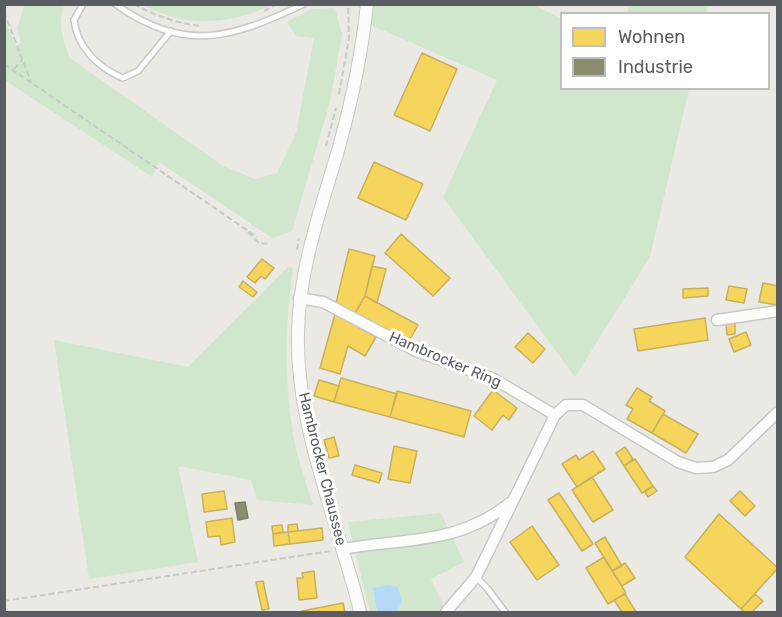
<!DOCTYPE html>
<style>
body{margin:0}
#map{position:relative;width:782px;height:617px;overflow:hidden;background:#eae9e3;font-family:Rubik,sans-serif}
canvas{display:block}
.frame{position:absolute;inset:0;border:6px solid #595d62;pointer-events:none}
.legend{position:absolute;left:560px;top:12px;width:210px;height:78px;box-sizing:border-box;background:#fff;border:2px solid #bdbec0;margin:0;padding:8px 10px;list-style:none;font-size:18px;color:#595d62}
.legend li{display:flex;align-items:center;gap:12px;height:30px}
.legend b{width:30px;border:2px solid #bdbec0}
</style>
<div id="map">
<canvas width="782" height="617"></canvas>
<div class="frame"></div>
<ul class="legend">
<li><b style="height:16px;background:#f6d55c"></b>Wohnen</li>
<li><b style="height:16px;background:#8c8c6e"></b>Industrie</li>
</ul>
</div>
<script>
const ctx = document.querySelector('canvas').getContext('2d');
ctx.lineJoin = 'round';
function paint(path, color) { ctx.fillStyle = color; ctx.fill(path, 'evenodd'); }
function strokePath(path, color, width, dash) { ctx.strokeStyle = color; ctx.lineWidth = width; ctx.lineCap = dash ? 'butt' : 'round'; ctx.setLineDash(dash || []); ctx.stroke(path); }
function label(font, color, halo, rows, align = 'center') {
  ctx.font = font + ' Rubik,sans-serif'; ctx.lineWidth = 6; ctx.setLineDash([]); ctx.textBaseline = 'middle'; ctx.strokeStyle = halo; ctx.fillStyle = color; for (const [text, x, y, turn = 0] of rows) {
    ctx.save(); ctx.translate(x, y); ctx.rotate((+turn || 0) * Math.PI / 180); ctx.textAlign = isNaN(turn) ? turn : align; if (halo) ctx.strokeText(text, 0, 0); ctx.fillText(text, 0, 0); ctx.restore();
  }
}
paint(new Path2D(`
 M25 4 64 5C58 25 62 38 70 58L223 166 255 179 277 173 296 133 314 38 296 36 287 22 311 9 335 8 342 34 330 102 292 231 272 238 159 162 152 177 5 80V20L16 47 21 42 17 28Z
 M143 5H271C229 26 185 27 143 5Z
 M374 5H534L561 19 562 88 689 89 650 257 575 377 443 197 497 80 371 25Z
 M629 5V4L708 5 706 13H627Z
 M288 267 293 268C285 322 284 379 293 434 297 458 306 482 313 505L257 500 251 480 178 466 198 562 89 579 54 340 188 367Z
 M441 513 464 562 431 579 445 608 441 612H397L402 602 373 588 377 612H370L348 522Z`), '#d0e7cd');
paint(new Path2D(`
 M387 585 398 587 402 602 397 612H377L373 588Z`), '#b4daf7');
const homes = new Path2D(`
 M422 53 457 69 430 131 394 115Z
 M374 162 423 184 406 220 358 198Z
 M401 234 450 278 433 296 385 253Z
 M349 249 375 256 365 296 355 313 336 303Z
 M262 259 274 268 265 279 261 276 255 283 247 277Z
 M372 266 386 269 377 303 365 296Z
 M243 281 257 292 253 297 239 287Z
 M763 283 778 286V305L759 302Z
 M729 286 747 289 744 303 726 300Z
 M708 288V296L683 298V289Z
 M365 296 418 325 408 343 355 313Z
 M335 314 376 337 365 356 348 346 340 374 320 368Z
 M705 318 708 340 638 351 634 329Z
 M735 323V334L727 335 726 324Z
 M746 332 751 345 734 352 729 339Z
 M528 333 545 349 533 363 515 347Z
 M341 378 397 394 390 417 334 402Z
 M319 380 339 386 334 402 314 396Z
 M637 388 652 397 649 401 665 411 652 433 627 419 633 409 626 405Z
 M493 390 517 408 509 420 503 415 492 430 474 416Z
 M397 391 471 411 464 437 390 417Z
 M663 414 698 434 686 453 652 433Z
 M334 437 339 456 329 458 324 440Z
 M394 446 417 451 410 483 388 479Z
 M625 447 633 459 624 466 616 453Z
 M593 451 605 469 577 487 562 464 576 455 579 460Z
 M635 459 653 486 642 493 624 466Z
 M355 465 382 473 379 483 352 475Z
 M592 477 613 510 593 522 572 490Z
 M653 486 657 491 648 497 645 492Z
 M224 491 227 509 204 512 202 494Z
 M740 491 755 506 745 516 730 501Z
 M559 493 593 544 582 551 548 500Z
 M719 514 778 568 741 609 685 557Z
 M232 518 235 542 221 545 220 536 208 537 206 522Z
 M297 524 298 531 288 532V525Z
 M282 525 283 532 273 534 272 526Z
 M532 526 559 565 537 580 510 542Z
 M322 528 323 540 290 544 288 532Z
 M288 532 290 544 274 546 273 534Z
 M605 537 622 566 612 571 595 543Z
 M604 557 626 593 608 604 586 568Z
 M625 563 635 578 622 586 612 571Z
 M314 571 317 598 299 600 297 578H303L302 573Z
 M263 581 269 609 262 610 256 582Z
 M625 594 636 612H622L614 600Z
 M755 594 763 601 752 612H745L741 609Z
 M343 603 345 612H302V611Z`);
paint(homes, '#f6d55c');
strokePath(homes, '#c7b15e', 1.5);
const industry = new Path2D(`
 M245 502 248 518 238 520 235 503Z`);
paint(industry, '#8c8c6e');
strokePath(industry, '#7d7e6a', 1.5);
const service = new Path2D(`
 M83 4 74 20C77 47 98 68 123 78L138 71 171 31
 M115 4C186 54 232 38 304 4
 M476 577 487 588 505 612`);
const minor = new Path2D(`
 M299 298 323 302 416 351 494 379 555 415
 M717 320 778 311
 M343 549C404 538 458 545 510 503
 M446 612 476 577 555 415 566 405H583L678 462 696 468 713 467 728 460 778 412`);
const tertiary = new Path2D(`
 M360 612C356 593 350 574 344 555 324 484 296 409 298 333 299 268 321 209 339 147 352 100 362 53 367 4`);
strokePath(service, '#c7c8c7', 8);
strokePath(minor, '#c7c8c7', 13);
strokePath(tertiary, '#c7c8c7', 14);
strokePath(new Path2D(`
 M5 4H13
 M134 4C156 16 176 23 201 26
 M264 11 277 4
 M4 12 31 82
 M4 64 257 237
 M14 69 22 60
 M339 94 349 38 348 4
 M326 146 336 108
 M248 232 259 243 268 244
 M297 250 299 238
 M4 601 331 551`), '#c6cbc8', 2, [6, 3]);
strokePath(service, '#fcfcfb', 5);
strokePath(minor, '#fcfcfb', 10);
strokePath(tertiary, '#fcfcfb', 12);
label('15px', '#595d62', '#fff', [
 ["Hambrocker Ring",445,360,23],
 ["Hambrocker Chaussee",322,469,76]
]);
</script>
